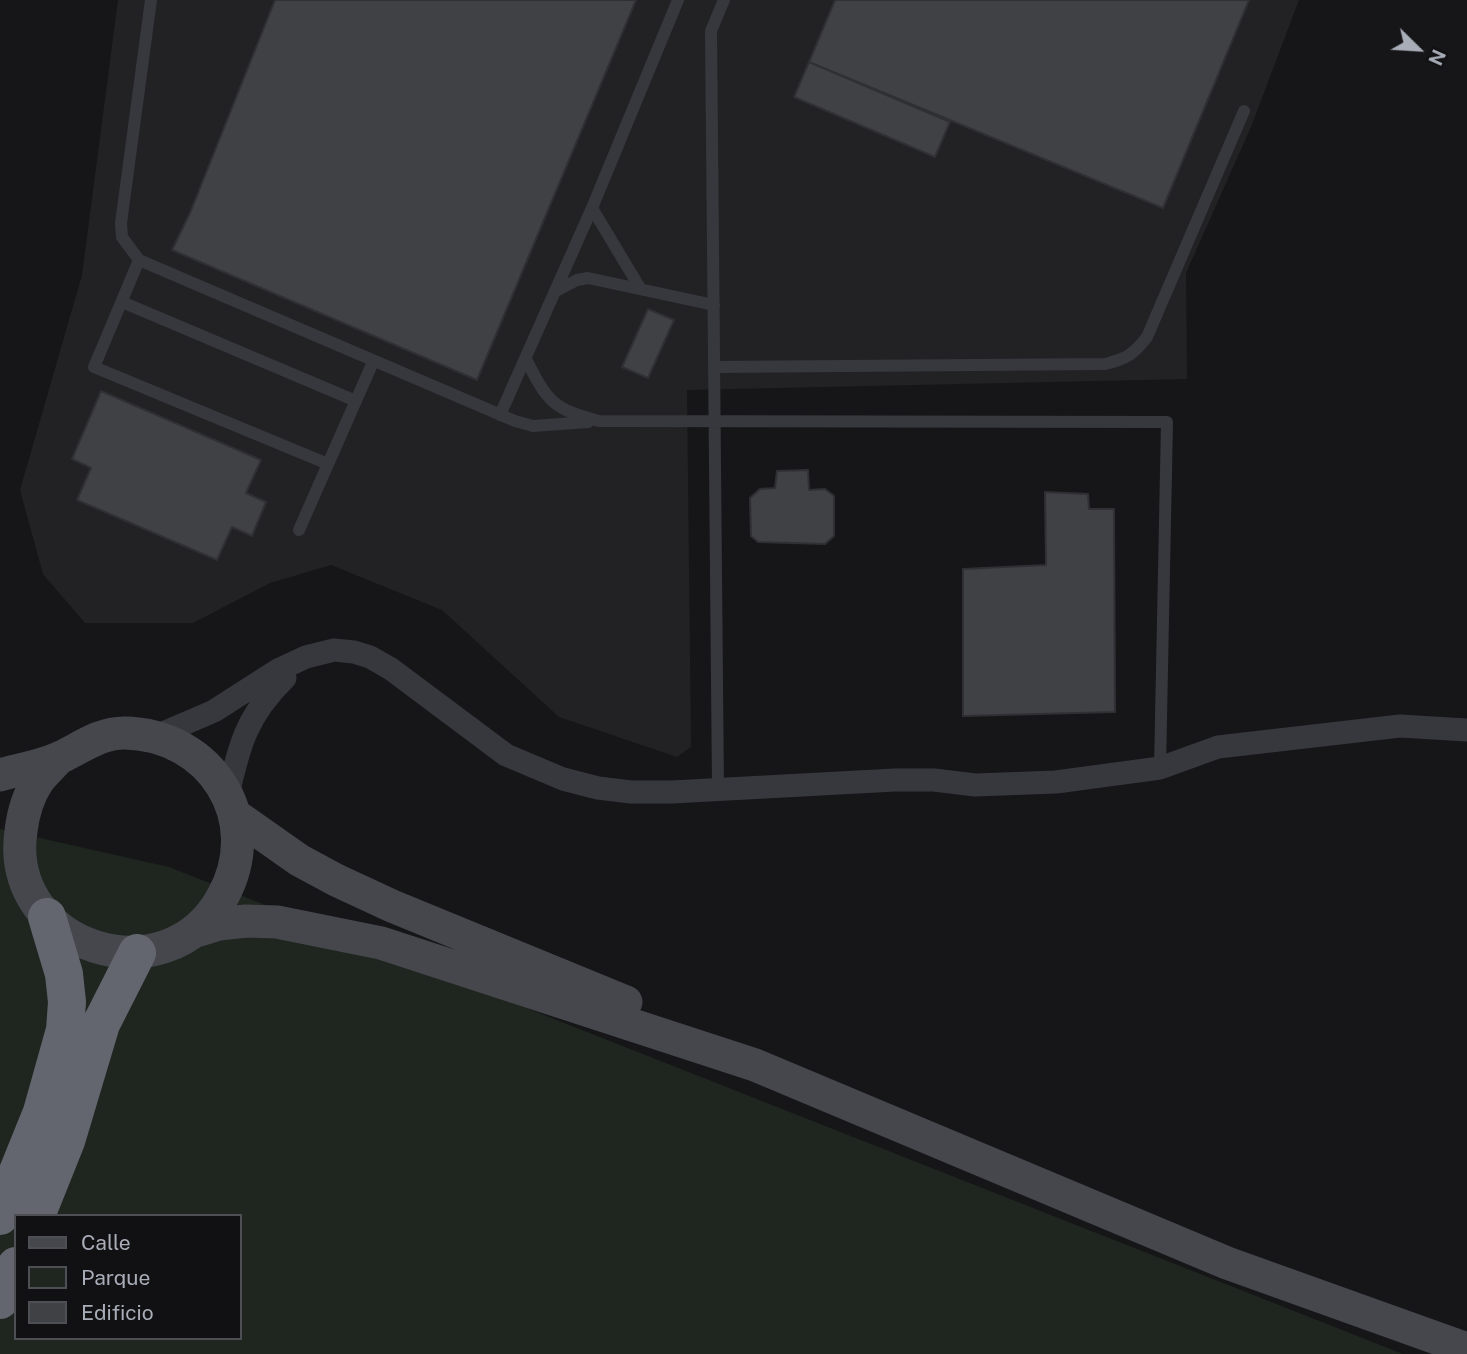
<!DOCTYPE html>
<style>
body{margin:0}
#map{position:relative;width:1467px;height:1354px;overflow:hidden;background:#161618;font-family:"Public Sans",sans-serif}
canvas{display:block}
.legend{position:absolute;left:14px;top:1214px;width:228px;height:126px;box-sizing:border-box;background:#111113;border:2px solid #4d4f55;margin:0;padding:9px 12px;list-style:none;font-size:21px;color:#a8adb8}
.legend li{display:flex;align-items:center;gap:14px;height:35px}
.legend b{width:35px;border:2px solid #4d4f55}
.north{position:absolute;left:1383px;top:14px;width:70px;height:70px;-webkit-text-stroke:5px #111113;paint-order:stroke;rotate:114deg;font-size:19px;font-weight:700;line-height:28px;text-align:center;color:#a8adb8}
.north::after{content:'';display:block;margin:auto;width:24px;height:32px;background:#a8adb8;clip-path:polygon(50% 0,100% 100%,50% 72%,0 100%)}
</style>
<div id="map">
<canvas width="1467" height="1354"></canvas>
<ul class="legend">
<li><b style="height:9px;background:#45474d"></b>Calle</li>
<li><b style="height:19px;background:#1e261f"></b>Parque</li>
<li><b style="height:19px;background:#404145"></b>Edificio</li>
</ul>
<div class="north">N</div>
</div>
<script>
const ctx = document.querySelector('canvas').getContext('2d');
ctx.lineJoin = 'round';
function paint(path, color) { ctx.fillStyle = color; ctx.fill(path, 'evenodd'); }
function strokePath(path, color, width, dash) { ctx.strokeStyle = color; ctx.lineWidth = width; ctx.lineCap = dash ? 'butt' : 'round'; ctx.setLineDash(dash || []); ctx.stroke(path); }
paint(new Path2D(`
 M118 0H1299L1251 127 1186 273 1187 379 687 390 691 747 677 757 559 717 442 610 331 565 270 583 193 623H85L43 574 20 490 82 275Z`), '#222225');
paint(new Path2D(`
 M0 829 169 867 1403 1354H0ZM16 1216H240V1338H16Z`), '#1e261f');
const building = new Path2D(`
 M275 0H636L477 380 172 250 190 213Z
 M835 0H1249L1163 208 809 62Z
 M809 62 950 122 935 157 794 97Z
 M648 309 674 320 648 378 622 367Z
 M101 391 261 460 246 493 266 502 252 536 232 527 217 560 77 500 91 468 72 459Z
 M808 470 809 490 825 489 834 496V536L825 544 758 542 751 536 750 498 760 489 775 488 777 471Z
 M1045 492 1088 494 1089 509H1114L1115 712 963 716V569L1046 565Z`);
paint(building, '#404145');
strokePath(building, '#303034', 2);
strokePath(new Path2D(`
 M151 0 121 223 122 237 139 260 515 421 533 426 588 422
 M592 208 640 288
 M139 260 94 367 328 464
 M556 291 577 280 588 278 714 305
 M122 302 356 401
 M526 359C547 401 552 409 599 421L1167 422 1160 768
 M715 367 1105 364C1126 359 1133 355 1147 337L1244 111
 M500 415 592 208 678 0
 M299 530 373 362
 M718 789 711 31 724 0`), '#37383d', 12);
strokePath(new Path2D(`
 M156 736 214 711 278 670 306 657 334 650 354 652 370 657 391 669 506 755 563 779 598 788 631 792H672L895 780H934L975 785 1056 782 1160 768 1218 747 1400 726 1467 730
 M228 795C239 745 247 715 285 678`), '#37383d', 23);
strokePath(new Path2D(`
 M0 775C20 769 43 766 61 757 82 747 100 733 124 733 211 734 265 819 223 896 167 1001 4 947 21 831 23 814 28 796 38 781 44 773 52 766 59 758
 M235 815 299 860 336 880 392 906 626 1002
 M193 932 219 924 246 921 277 922 381 943 755 1065 1227 1263 1467 1349`), '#45474d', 33);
strokePath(new Path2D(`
 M0 1216 42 1112 65 1030 67 1002 64 974 47 917
 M36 1216 66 1141 101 1024 137 953
 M0 1300 16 1266`), '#63666e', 38);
</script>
